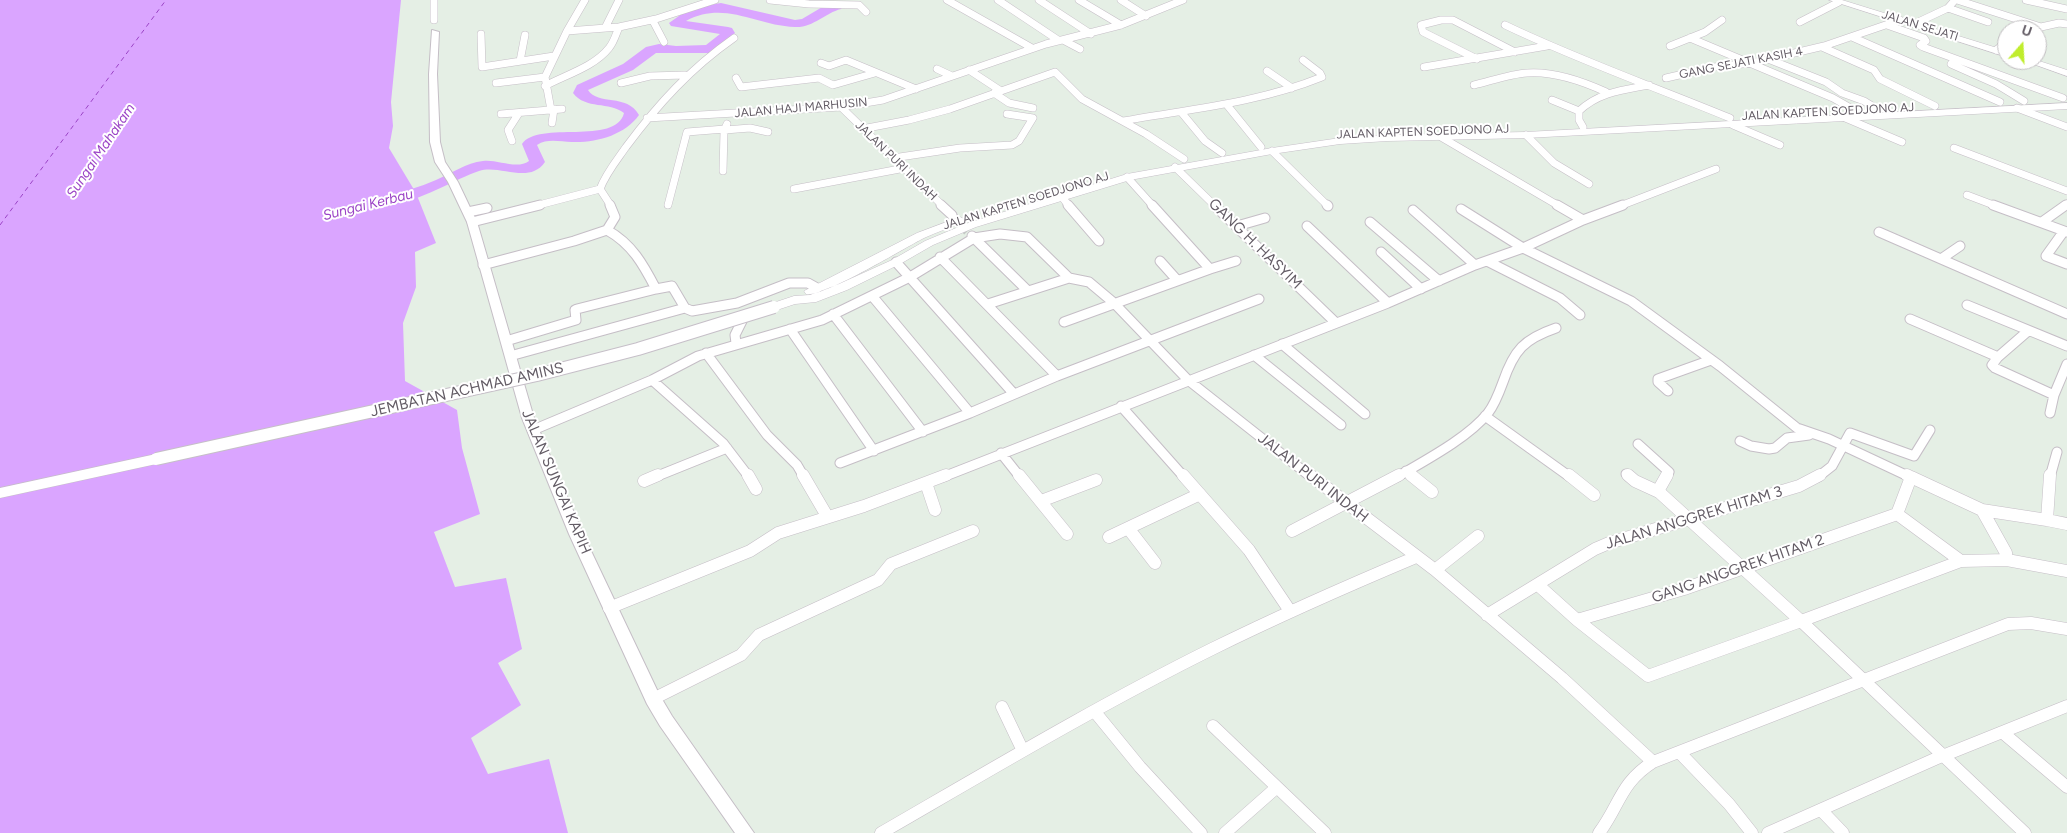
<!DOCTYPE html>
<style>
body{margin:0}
#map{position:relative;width:2067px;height:833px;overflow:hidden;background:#e5efe5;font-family:Figtree,sans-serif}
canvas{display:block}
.north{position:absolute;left:1997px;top:20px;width:50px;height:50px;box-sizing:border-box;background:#fff;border:1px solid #c1bec1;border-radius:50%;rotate:19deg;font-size:14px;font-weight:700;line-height:20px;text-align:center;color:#635c65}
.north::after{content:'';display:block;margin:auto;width:18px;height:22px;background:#c0ed2d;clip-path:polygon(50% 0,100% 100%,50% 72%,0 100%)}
</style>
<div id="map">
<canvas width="2067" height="833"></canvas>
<div class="north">U</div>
</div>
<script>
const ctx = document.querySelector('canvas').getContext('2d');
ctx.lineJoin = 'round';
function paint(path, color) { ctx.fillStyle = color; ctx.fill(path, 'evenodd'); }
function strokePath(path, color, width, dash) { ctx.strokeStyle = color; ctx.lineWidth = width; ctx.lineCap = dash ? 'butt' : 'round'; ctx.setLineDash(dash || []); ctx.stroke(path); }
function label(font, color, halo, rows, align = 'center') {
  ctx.font = font + ' Figtree,sans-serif'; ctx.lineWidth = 4; ctx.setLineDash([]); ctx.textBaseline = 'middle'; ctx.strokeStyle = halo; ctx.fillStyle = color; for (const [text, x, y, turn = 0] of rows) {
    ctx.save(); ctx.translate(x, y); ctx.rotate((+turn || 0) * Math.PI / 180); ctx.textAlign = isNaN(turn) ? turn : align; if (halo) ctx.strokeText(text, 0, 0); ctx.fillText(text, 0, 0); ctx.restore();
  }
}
paint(new Path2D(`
 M0 0H401L391 102 393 126 389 148 416 193 436 243 415 252 416 287 403 323 405 381 457 410 462 448 480 514 434 532 455 587 506 578 522 649 498 663 521 705 471 738 488 774 549 759 568 833H0Z`), '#daa5ff');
paint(new Path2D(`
 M837 2 843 6 841 9C825 13 813 28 795 27 756 26 725 0 686 21L728 27 732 28 735 33 714 52 709 53H656L633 70 588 90C598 106 627 93 639 115 625 135 596 143 572 142 560 142 548 138 537 145L545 162C529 185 500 164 479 171 456 178 408 209 384 203L382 200 384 197C402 192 420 187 436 180 452 173 466 163 483 161 497 159 517 170 529 161L522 144C538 120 616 146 624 113 609 101 586 110 573 93L577 85 623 64 646 47 659 44 676 46 706 45 720 34 671 26 669 23 686 11 715 4 721 3 795 20 802 19 824 6Z`), '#daa5ff');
strokePath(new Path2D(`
 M0 225 166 0`), '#9b44c6', 1, [4.5, 4]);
strokePath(new Path2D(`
 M952 215 970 234`), '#c4cac5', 9, [9, 4.5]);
const minorFar2 = new Path2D(`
 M434 0V20
 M770 0 809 4 859 5 866 12
 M947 0 1032 48
 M998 0 1058 40
 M1039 0 1091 34
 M1079 0 1121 25
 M1121 0 1146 16
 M1957 0 2041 27 2059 23 2067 24
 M2026 0 2067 9
 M1948 8 1988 22
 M653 21 664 42
 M1800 22 1839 2
 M1914 24 1948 8 1955 0
 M1505 25C1578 60 1655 87 1730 118
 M1887 25 1924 38 1926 41 1920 45 1923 47 2063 98
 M619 27 656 19 715 0
 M605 28 619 0
 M481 34 482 67 554 56
 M1852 37 2000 102
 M1690 38 1833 98 1854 110
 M1063 40 1080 49
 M1670 46 1705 32 1722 20
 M1822 47 1874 70 1880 79 1935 106
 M1996 50 2007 42
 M1477 59 1423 32 1421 25 1441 20H1453L1515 52
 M1768 59 1826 82 1842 93 1864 101 1877 109
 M520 61 525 35
 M821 63 829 66 846 60 916 89
 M1951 64 1996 84 2024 101
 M1424 67 1547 46
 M937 69 952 76
 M969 70 1001 91
 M1267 71 1292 88
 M736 78 741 87 819 78 833 85 875 73
 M1666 78 1714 67 1752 63 1824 46 1900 20
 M496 83 545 77
 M621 83 650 76 685 75
 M1474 85C1491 81 1510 74 1527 73 1554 71 1582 81 1606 92
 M545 86C565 75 594 67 609 48 614 42 616 34 619 27L567 31 585 0
 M994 93 1009 103 1033 108
 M1552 100 1579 111
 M1227 105 1261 147
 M841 107 943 206
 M2017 108 2067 127
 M551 110 545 77 567 31
 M1181 112 1205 141 1222 153
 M501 114 562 109
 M1843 117 1902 142
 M647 118 841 107 883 100 1046 44 1121 25 1183 0
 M1123 121C1190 109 1258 103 1322 77L1320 73 1303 60
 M552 123 554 109
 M1733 125 1780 145
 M1583 127 1579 120V111C1599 92 1623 90 1649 85
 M862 129 909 120 950 109 1055 72 1082 99 1146 134 1184 159
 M725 130 750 128 768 132
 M1526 135 1554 163 1589 184
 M1441 137 1559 206
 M512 141 508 130 519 113
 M1954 148 2067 191
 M1272 151 1328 206
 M893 158 960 148 1012 145 1019 141 1033 118 1007 114
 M1175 167 1215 206
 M723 171 724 131 727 124
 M1127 177 1153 206
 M600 189C606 173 617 160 626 147 658 104 691 68 734 38
 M600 189 611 206
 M794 189 905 168
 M1967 195 1996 206
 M1062 197 1069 206
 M668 205 687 132 725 129
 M535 206 600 189
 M1620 206 1716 169
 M2064 206 2067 204`);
const minorFar1 = new Path2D(`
 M941 205 952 215
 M1068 205 1099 241
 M1214 205 1335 322
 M1327 205 1328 206
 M1993 205 2067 232
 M1461 209 1523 248 1631 301 1720 366 1797 428 1829 439 1910 477
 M1413 210 1475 265
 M468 212 487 208
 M1583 220 1623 205
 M472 222 540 205
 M1370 222 1439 281
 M2042 222 2066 205
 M1237 226 1265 218
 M1307 226 1388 303
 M2064 231 2046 256 2067 264
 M1879 232 2067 314
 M972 236 1028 291
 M1381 252 1421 289
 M940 257 1057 376
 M1941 259 1960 246
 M1160 261 1177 280
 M1487 261 1560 298 1580 315
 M896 262 1014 394
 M483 265 574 241 607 230 615 217 610 205
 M1210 269 1236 261
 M873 297 970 413
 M988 304 1069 278 1089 282 1114 303 1188 380 1311 477
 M1967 305 2067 346
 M685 308 692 311 737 303 789 283H808L817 288
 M833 314 923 432
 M1910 319 1998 357 2028 331
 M1064 322 1210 269 1152 205
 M790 329 874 451
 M506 341 576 320 575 310 577 309 656 289
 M736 343 735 335 742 321
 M1282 344 1365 414
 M706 353 767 435 797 465 804 477
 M1254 355 1341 425
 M510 356 685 308 672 286 656 289C643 264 632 244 607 230
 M1998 357 1992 365 1995 368 2054 395 2067 364
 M652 380 723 443 749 477
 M1668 391 1658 382V379L1711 360
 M1121 406 1184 477
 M2050 413 2054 395
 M1485 416 1570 477
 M533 430 652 380 698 356 822 320 910 277 974 238 1000 234 1027 237 1069 278
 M1740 441 1751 446 1769 449 1775 448 1787 438 1809 435
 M1638 444 1669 472 1666 477
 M1001 453 1020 477
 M840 463 970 413 1057 376 1259 299
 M1406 471 1413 477
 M1626 474 1629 477
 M655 477 727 448
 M943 477 1388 303 1475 265 1523 248 1583 220 1557 205
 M1397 477C1424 461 1468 438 1488 413 1495 404 1499 393 1503 382 1514 350 1524 339 1556 328
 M1818 477 1832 466 1850 433 1914 456 1930 430
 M2050 477 2057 452`);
const minor = new Path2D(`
 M748 475 756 489
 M803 475 827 516
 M1019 475 1067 534
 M1183 475 1249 550 1290 611
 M1310 475 1435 570 1562 678 1653 762
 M1411 475 1432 492
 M1569 475 1594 495
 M1907 475 1911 477
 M2050 475 2047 520 2067 524
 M644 481 658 475
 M926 483 935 510
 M1658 491 1667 475
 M1041 501 1096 480
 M1128 528 1155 563
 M1292 531 1399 475
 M1109 537 1200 494
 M2007 560 2006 553 1982 510 2047 520
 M1961 561 1897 514 1911 477 1982 510
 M1435 570 1478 536
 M1538 585 1577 620 1648 676 1801 621 1659 492 1635 481 1628 475
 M609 608 750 551 778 533 864 506 946 475
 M1487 615 1595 549 1609 543 1799 486 1820 475
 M1577 620 1684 589 1897 514
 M653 699 741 655 759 635 878 580 891 564 973 531
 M1002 707 1023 751
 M1095 712 1140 767 1201 833
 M1213 726 1325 833
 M2002 732 2067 787
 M1680 753 1729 804 1752 833
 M1821 810 1843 833
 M881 833C990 770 1099 705 1212 649 1279 616 1347 586 1416 557
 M1225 833 1276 788
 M1599 833C1620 805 1620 783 1653 762L2008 624 2031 623 2067 629
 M1768 833 1935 759 2067 706
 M2025 833 1801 621 1961 561 2007 560 2067 571`);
const tertiary = new Path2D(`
 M432 30 439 32 437 74 440 142 445 162 458 182 477 222 534 418 583 534 659 694 672 716 754 833H735L660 726 647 704 569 534 522 418 467 222 448 182 435 162 430 142 429 74Z`);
const secondary = new Path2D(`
 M1829 0H1842L2007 51V57Z
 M2022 60H2036L2067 70V76Z
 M2067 103V109L1526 138 1387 141 1340 144 1272 154 1130 180 976 227 933 245 900 264 847 290 816 302 795 304 774 311 768 307 770 304 794 296 810 295 839 284 892 260 925 241 968 223 1127 174 1272 148 1340 138 1387 135 1526 132Z
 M960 217 966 220 964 222C951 227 937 232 924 238 904 248 823 298 806 294L804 291 917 233Z
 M156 454 161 455 163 459 161 463 0 498V488Z`);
strokePath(minorFar2, '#c5bec6', 8);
strokePath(minorFar1, '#c5bec6', 11);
strokePath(minor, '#c5bec6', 13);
strokePath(tertiary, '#c5bec6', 2);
strokePath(secondary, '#c6bfc8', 1);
strokePath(minorFar2, '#fff', 7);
strokePath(minorFar1, '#fff', 9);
strokePath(minor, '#fff', 12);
paint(tertiary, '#fff');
paint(secondary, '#fff');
const secondaryBridge = new Path2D(`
 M156 459 537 375 638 349 774 307`);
strokePath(secondaryBridge, '#c6bfc8', 14, []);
strokePath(secondaryBridge, '#fff', 12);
label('12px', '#635c65', '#fff', [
 ["JALAN SEJATI",1920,26,17],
 ["GANG SEJATI KASIH 4",1741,63,-11],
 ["JALAN HAJI MARHUSIN",801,108,-5],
 ["JALAN KAPTEN SOEDJONO AJ",1828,112,-3],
 ["JALAN KAPTEN SOEDJONO AJ",1423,132,-2],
 ["JALAN PURI INDAH",896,161,44],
 ["JALAN KAPTEN SOEDJONO AJ",1026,201,-17]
]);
label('italic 14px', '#9b44c6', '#fff', [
 ["Sungai Mahakam",101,151,-56],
 ["Sungai Kerbau",368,205,-14]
]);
label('15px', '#635c65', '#fff', [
 ["GANG H. HASYIM",1255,244,44],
 ["JEMBATAN ACHMAD AMINS",467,390,-13],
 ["JALAN PURI INDAH",1313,478,38],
 ["JALAN SUNGAI KAPIH",556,482,67],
 ["JALAN ANGGREK HITAM 3",1694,518,-17],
 ["GANG ANGGREK HITAM 2",1738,569,-19]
]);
</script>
